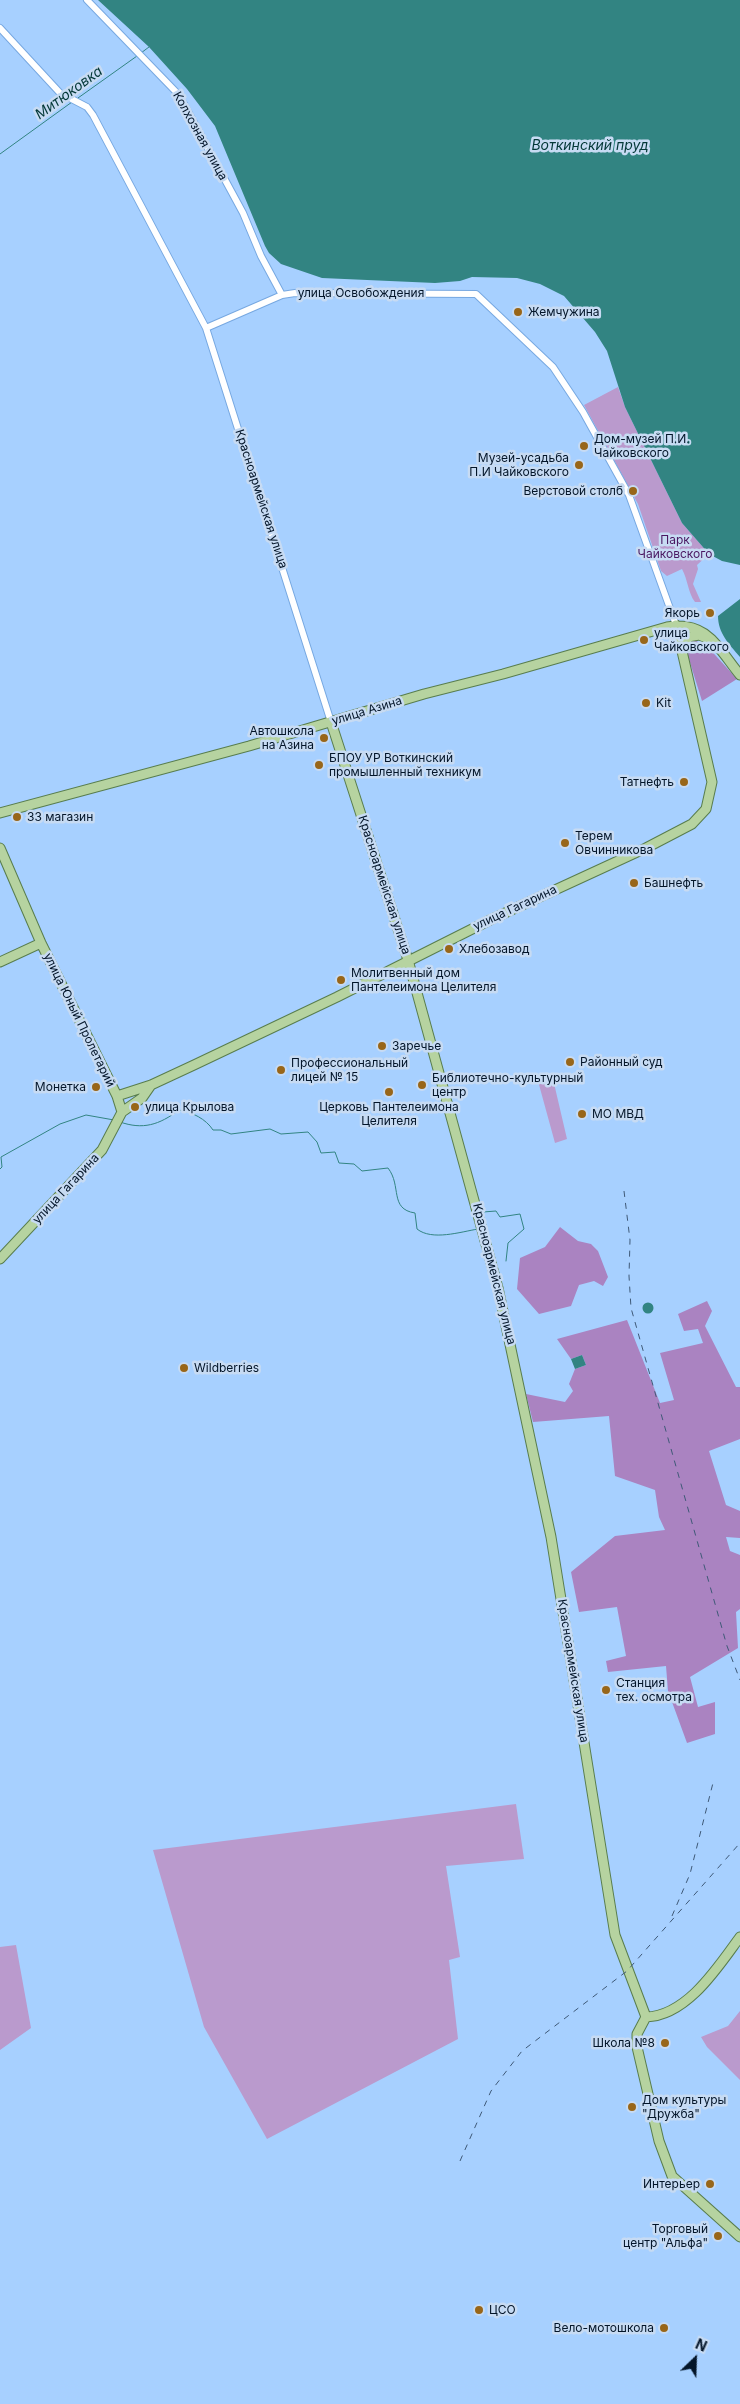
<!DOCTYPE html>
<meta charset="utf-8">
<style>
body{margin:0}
#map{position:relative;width:740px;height:2404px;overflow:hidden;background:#a7d0ff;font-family:Inter,sans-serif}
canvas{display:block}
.north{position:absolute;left:670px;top:2334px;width:50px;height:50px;-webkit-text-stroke:4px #c7dbf3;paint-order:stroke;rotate:24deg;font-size:14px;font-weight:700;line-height:20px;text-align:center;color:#031529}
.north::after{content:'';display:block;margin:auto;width:18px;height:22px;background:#031529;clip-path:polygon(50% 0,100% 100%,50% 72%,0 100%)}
</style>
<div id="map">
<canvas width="740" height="2404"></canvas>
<div class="north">N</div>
</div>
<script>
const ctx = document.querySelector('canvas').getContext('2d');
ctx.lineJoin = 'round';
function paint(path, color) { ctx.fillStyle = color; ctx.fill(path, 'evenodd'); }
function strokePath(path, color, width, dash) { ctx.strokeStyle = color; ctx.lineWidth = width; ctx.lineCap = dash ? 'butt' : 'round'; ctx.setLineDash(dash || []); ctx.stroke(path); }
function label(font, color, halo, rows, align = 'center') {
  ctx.font = font + ' Inter,sans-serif'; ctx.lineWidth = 5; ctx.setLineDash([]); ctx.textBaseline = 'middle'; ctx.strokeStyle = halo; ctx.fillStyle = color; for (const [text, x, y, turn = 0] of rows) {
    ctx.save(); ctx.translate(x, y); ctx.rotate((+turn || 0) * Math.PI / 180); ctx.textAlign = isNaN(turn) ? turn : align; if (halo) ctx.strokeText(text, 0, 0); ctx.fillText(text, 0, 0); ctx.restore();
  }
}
paint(new Path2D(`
 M618 387 625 407 682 523 709 554 697 565 698 569 693 584 701 602H695C688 593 688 580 682 569L667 576 661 571 638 504 584 405Z
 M550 1078 553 1079 567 1139 555 1143 538 1081Z
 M516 1804 524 1859 446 1866 460 1957 449 1960 458 2039 267 2139 204 2027 153 1850Z
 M16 1945 31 2028 0 2050V1947Z
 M740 2011V2080L707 2047 701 2037 728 2026Z`), '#ba9acd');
paint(new Path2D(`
 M693 640 706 645 737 679 702 701 688 656 690 642Z
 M560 1227 578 1241 591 1244 598 1251 608 1277 603 1286 594 1281 579 1285 571 1306 539 1314 517 1289 520 1258 545 1247Z
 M707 1301 712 1311 705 1326 736 1387H740V1439L709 1451 726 1505 740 1511V1538L726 1537 730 1551 740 1555V1609L736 1612 738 1648 690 1677 698 1707 715 1702V1734L687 1743 668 1691 666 1666 608 1672 606 1661 626 1656 617 1607 579 1612 571 1572 615 1536 665 1530 659 1517 655 1490 615 1476 609 1416 533 1422 526 1394 565 1402 573 1391 569 1384 575 1369 586 1365 582 1355 571 1359 557 1339 627 1320 660 1403 674 1400 660 1353 703 1343 698 1329 684 1331 678 1314Z`), '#aa83c1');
paint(new Path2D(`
 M98 0H740V565L722 561 709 554 682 523 625 407 607 351 595 332 564 296 540 284 517 278 472 277 460 281 435 283 322 278 281 264 269 253 265 246 215 126 187 89 149 47Z
 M740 599V657C729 644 718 633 718 616Z
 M642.5 1308a5.5 5.5 0 1 1 11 0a5.5 5.5 0 1 1-11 0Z
 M582 1355 586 1365 575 1369 571 1359Z`), '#328482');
strokePath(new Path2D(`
 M141 53 149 47
 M78 98 137 56
 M0 154 72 102
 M120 1122C143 1130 159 1125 179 1110 192 1112 206 1119 213 1130H221L231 1134 270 1129 281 1134 308 1132 317 1142 321 1153 335 1152 339 1163 354 1164 362 1171 388 1168C402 1186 389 1209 415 1213L417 1229C432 1241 460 1232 478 1229
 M0 1169 2 1167 1 1157 60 1124 86 1115 114 1120
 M482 1216 483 1212 496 1211 500 1217 520 1214 524 1229 508 1243 506 1261`), '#328482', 1);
const minor = new Path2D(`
 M87 0 179 95 243 213 261 256 282 295
 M0 28 60 93 87 107 93 115 206 328 331 722
 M206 328 282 295 295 293 476 294 553 367 583 412 629 495 676 625`);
const major = new Path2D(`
 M683 651 688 637 699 635 709 639
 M331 722 408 960 498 1288 551 1537 615 1935 646 2017
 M0 813 249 746 424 694 503 674 667 627C707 620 718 648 740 675
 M0 848 41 943 117 1096
 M0 962 41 943
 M151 1085 142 1098 122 1112 117 1096 151 1085 194 1065 337 997 492 919 646 848 692 824 706 809 712 782 676 625
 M0 1259 102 1150 122 1112
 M646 2017 637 2034V2047L659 2141 672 2176 740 2237
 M646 2017C687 2016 718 1967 740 1937`);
strokePath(minor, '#77a8e1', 8);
strokePath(major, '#587d4d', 11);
strokePath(minor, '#fff', 6);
strokePath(major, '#b6d3a0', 9);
strokePath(new Path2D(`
 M624 1191 630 1240 629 1276 631 1308 727 1646 740 1680
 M672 1916 690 1874 714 1779
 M460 2161 491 2091 522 2051 627 1971 740 1843`), '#3f5977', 1, [6, 6]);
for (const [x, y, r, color] of [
 [518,312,5,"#986619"],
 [584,446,5,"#986619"],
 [579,465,5,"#986619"],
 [633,491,5,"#986619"],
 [710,613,5,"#986619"],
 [644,640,5,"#986619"],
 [646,703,5,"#986619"],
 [324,738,5,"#986619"],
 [319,765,5,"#986619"],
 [684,782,5,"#986619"],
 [17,817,5,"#986619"],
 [565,843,5,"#986619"],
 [634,883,5,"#986619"],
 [449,949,5,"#986619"],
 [341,980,5,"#986619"],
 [382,1046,5,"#986619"],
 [570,1062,5,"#986619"],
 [281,1070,5,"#986619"],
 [422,1085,5,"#986619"],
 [96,1087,5,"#986619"],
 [389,1092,5,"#986619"],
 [135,1107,5,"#986619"],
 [582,1114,5,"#986619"],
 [184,1368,5,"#986619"],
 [606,1690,5,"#986619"],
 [665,2043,5,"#986619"],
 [632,2107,5,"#986619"],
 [710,2184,5,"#986619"],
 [718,2236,5,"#986619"],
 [479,2310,5,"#986619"],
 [664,2328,5,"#986619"]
]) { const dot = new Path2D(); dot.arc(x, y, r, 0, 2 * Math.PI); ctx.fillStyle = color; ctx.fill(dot); strokePath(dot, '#c7dbf3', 2); }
label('12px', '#031529', '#c7dbf3', [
 ["Колхозная улица",200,136,61],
 ["улица Освобождения",361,293],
 ["Красноармейская улица",261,499,72],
 ["улица Азина",367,711,-17],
 ["Красноармейская улица",384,885,72],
 ["улица Гагарина",515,908,-25],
 ["улица Юный Пролетарий",79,1020,64],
 ["улица Гагарина",66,1189,-47],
 ["Красноармейская улица",494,1274,76],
 ["Красноармейская улица",573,1671,81]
]);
label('12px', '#031529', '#c7dbf3', [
 ["Жемчужина",528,312],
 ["Дом-музей П.И.",594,439],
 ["Чайковского",594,453],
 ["Музей-усадьба",569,458,"right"],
 ["П.И Чайковского",569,472,"right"],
 ["Верстовой столб",623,491,"right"],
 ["Якорь",700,613,"right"],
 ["улица",654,633],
 ["Чайковского",654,647],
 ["Kit",656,703],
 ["Автошкола",314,731,"right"],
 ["на Азина",314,745,"right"],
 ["БПОУ УР Воткинский",329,758],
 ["промышленный техникум",329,772],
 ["Татнефть",674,782,"right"],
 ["33 магазин",27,817],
 ["Терем",575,836],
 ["Овчинникова",575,850],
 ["Башнефть",644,883],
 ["Хлебозавод",459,949],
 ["Молитвенный дом",351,973],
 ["Пантелеимона Целителя",351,987],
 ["Заречье",392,1046],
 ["Районный суд",580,1062],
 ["Профессиональный",291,1063],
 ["лицей № 15",291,1077],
 ["Библиотечно-культурный",432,1078],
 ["центр",432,1092],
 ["Монетка",86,1087,"right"],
 ["улица Крылова",145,1107],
 ["Церковь Пантелеимона",389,1107,"center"],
 ["Целителя",389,1121,"center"],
 ["МО МВД",592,1114],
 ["Wildberries",194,1368],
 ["Станция",616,1683],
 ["тех. осмотра",616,1697],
 ["Школа №8",655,2043,"right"],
 ["Дом культуры",642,2100],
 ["\"Дружба\"",642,2114],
 ["Интерьер",700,2184,"right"],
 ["Торговый",708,2229,"right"],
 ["центр \"Альфа\"",708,2243,"right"],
 ["ЦСО",489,2310],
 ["Вело-мотошкола",654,2328,"right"]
], 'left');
label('12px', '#4a1761', '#c7dbf3', [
 ["Парк",675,540],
 ["Чайковского",675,554]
]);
label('italic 14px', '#033837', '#c7dbf3', [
 ["Митюковка",69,93,-36],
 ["Воткинский пруд",590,146]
]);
</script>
